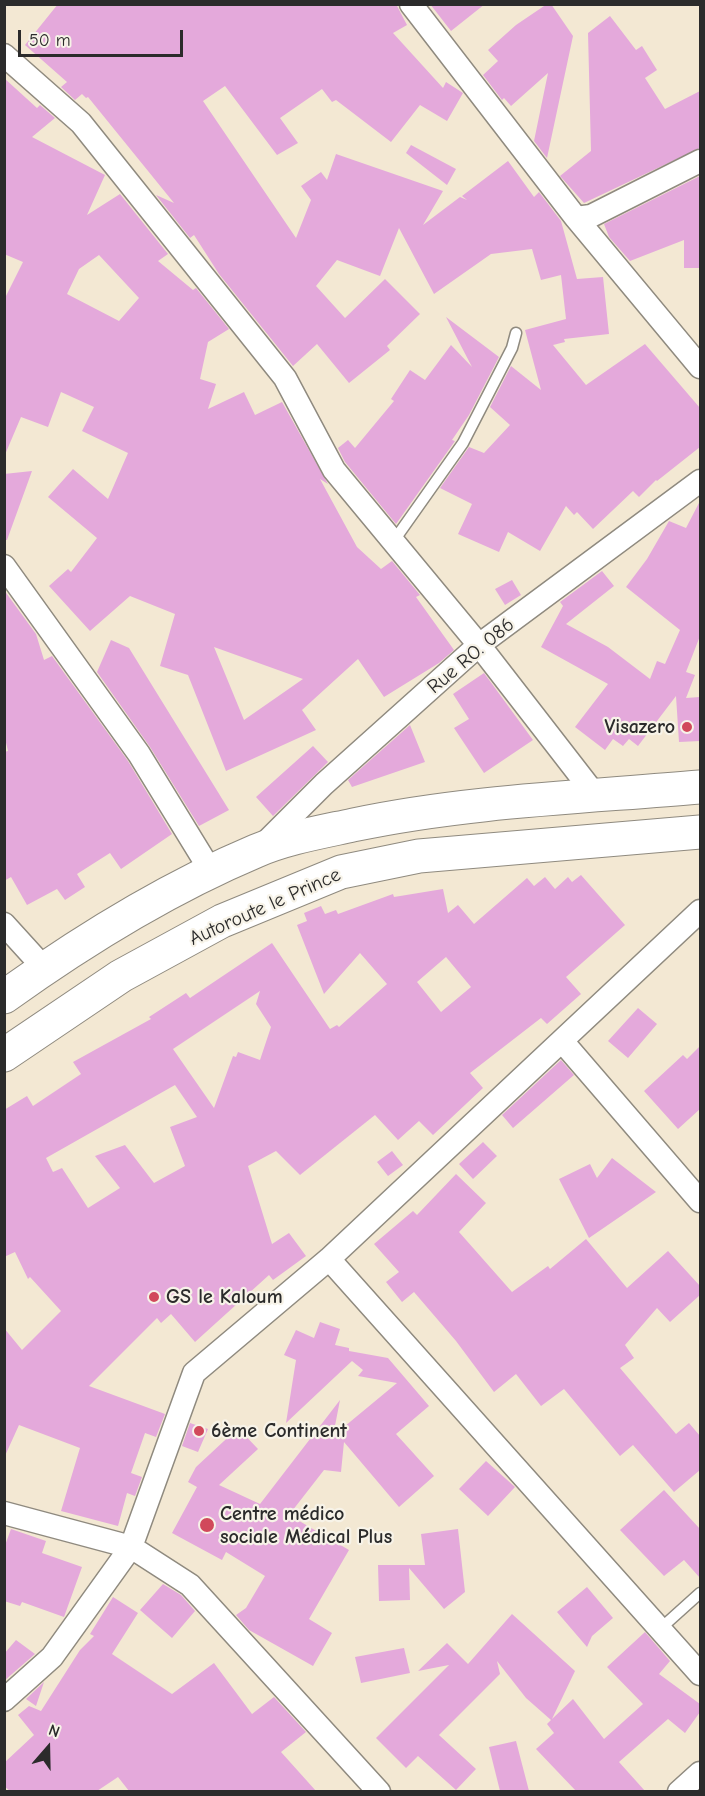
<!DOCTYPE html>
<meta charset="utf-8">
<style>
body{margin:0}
#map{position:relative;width:705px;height:1796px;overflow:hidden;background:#f3e8d3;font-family:"Comic Neue",sans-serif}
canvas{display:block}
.frame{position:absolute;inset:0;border:6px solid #2b2b2b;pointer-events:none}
.north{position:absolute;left:18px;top:1718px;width:60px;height:60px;-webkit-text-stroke:4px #f7f3e8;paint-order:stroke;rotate:20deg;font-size:16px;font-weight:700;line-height:24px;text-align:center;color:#2b2b2b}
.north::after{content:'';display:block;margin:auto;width:21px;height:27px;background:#2b2b2b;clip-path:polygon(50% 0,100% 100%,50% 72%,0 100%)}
.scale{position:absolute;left:18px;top:30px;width:165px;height:27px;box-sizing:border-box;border:3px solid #2b2b2b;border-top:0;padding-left:8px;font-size:18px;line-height:21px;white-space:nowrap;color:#2b2b2b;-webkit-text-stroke:4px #f7f3e8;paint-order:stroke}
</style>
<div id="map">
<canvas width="705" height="1796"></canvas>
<div class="frame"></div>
<div class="north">N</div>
<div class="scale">50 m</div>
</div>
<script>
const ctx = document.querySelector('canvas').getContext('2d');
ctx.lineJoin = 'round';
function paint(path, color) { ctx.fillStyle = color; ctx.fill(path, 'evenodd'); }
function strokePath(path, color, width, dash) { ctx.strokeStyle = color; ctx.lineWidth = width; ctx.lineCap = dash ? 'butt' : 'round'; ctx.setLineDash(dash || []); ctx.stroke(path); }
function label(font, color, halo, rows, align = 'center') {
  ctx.font = font + ' "Comic Neue",sans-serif'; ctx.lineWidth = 4.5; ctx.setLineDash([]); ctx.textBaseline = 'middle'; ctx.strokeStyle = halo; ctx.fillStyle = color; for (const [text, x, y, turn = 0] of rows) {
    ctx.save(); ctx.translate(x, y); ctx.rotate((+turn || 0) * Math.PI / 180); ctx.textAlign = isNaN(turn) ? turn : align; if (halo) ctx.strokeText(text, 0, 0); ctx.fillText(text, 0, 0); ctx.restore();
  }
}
paint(new Path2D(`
 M58 4H396L407 25 393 33 443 88 446 82 463 93 447 121 420 105 391 142 336 100 332 102 322 89 280 118 298 143 277 155 225 86 203 101 296 238 311 200 301 186 321 172 327 180 336 154 443 191 423 225 460 197 467 200 462 196 508 161 534 197 539 192 561 221 577 279 603 277 609 334 564 339 565 342 553 345 586 385 645 344 700 408V447L657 481 656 480 639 497 633 491 593 529 577 512 574 515 566 506 540 551 508 532 499 552 458 534 472 504 440 488 469 447 484 453 510 425 490 407 511 366 541 390 525 330 566 319 561 275 541 280 532 249 491 254 434 294 399 228 380 276 337 260 316 286 345 318 385 279 420 314 387 346 390 350 349 383 317 344 293 366 219 274 194 235 190 238 156 195 174 203 88 97 86 98 82 94 75 100 61 87 67 82 25 45Z
 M430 4H485L451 31Z
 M547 4H551L573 36 547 158 534 141 548 73 511 106 504 98 502 100 483 75 498 61 488 50 516 25Z
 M610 16 636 50 642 46 657 70 645 78 665 109 700 91V148L584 203 560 176 591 151 588 33Z
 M4 78 37 108 40 105 55 118 32 137 105 175 87 215 120 194 168 254 158 261 193 290 196 288 229 329 208 342 200 379 216 384 208 409 244 392 255 415 282 402 328 484 320 479 357 547 381 569 392 561 420 595 416 597 454 650 439 663 384 697 358 659 302 710 316 730 226 771 188 675 160 666 175 614 130 596 90 631 49 586 68 569 71 572 97 538 48 497 73 469 108 499 128 453 82 431 94 407 61 392 48 427 21 417 4 457V300L23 262 4 254ZM99 255 139 298 119 321 67 294 79 269ZM214 647 303 679 244 720Z
 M411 145 456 169 447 185 406 153Z
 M700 176V268H684V240L630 261 609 237 604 224Z
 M446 317 499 357 469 415 452 440 455 441 396 524 345 462 338 448 348 440 355 448 394 401 391 399 410 370 425 380 451 345 472 367Z
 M32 471 7 540H4V474Z
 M700 501V636L686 672 695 675 686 698 700 697V741L679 742 676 696 638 746 629 739 623 746 613 739 605 750 575 727 608 684 541 647 563 606 560 602 602 571 614 586 566 624 608 647 650 679 657 661 665 664 680 630 626 587 647 559 669 521 686 528Z
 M512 580 521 595 505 605 495 589Z
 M4 590 36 634 44 660 52 656 128 761 172 834 121 869 110 853 77 874 85 887 65 900 57 889 27 905 11 877 4 881V752L8 751 4 734Z
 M111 640 129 648 229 810 199 826 150 747 97 672Z
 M484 673 533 740 484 773 454 728 469 719 453 694Z
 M410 725 425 762 352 787 348 780Z
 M313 746 328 762 273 816 256 797Z
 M581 875 625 925 566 977 581 994 547 1024 541 1018 470 1073 483 1088 433 1135 419 1121 398 1140 375 1115 300 1175 276 1151 248 1166 272 1244 289 1233 306 1256 273 1280 269 1275 195 1342 171 1314 161 1323 157 1318 89 1386 165 1414 156 1437 145 1433 131 1473 142 1477 135 1496 127 1493 118 1526 61 1511 80 1448 19 1425 4 1458V1328L22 1350 61 1311 30 1277 28 1279 15 1252 4 1257V1110L27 1096 33 1106 81 1074 73 1062 151 1019 149 1017 186 993 190 998 272 943 330 1029 337 1025 339 1027 387 984 360 953 324 994 297 925 307 921 304 913 321 906 325 914 336 910 338 914 393 894 394 897 443 889 448 913 458 905 474 924 527 878 534 886 545 877 555 889 568 877 572 882ZM446 957 471 987 441 1012 417 982ZM260 991 256 1004 271 1027 260 1060 238 1052 236 1057 233 1056 214 1108 173 1049ZM175 1085 197 1117 170 1127 185 1166 154 1183 125 1145 95 1156 120 1188 88 1208 62 1168 53 1172 46 1158Z
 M638 1008 657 1024 628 1058 608 1041Z
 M700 1046V1109L678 1129 644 1091 683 1055 687 1059Z
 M561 1060 574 1075 513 1128 502 1115Z
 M483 1142 497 1156 473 1179 459 1164Z
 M392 1151 403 1165 388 1176 377 1162Z
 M612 1158 656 1192 589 1238 559 1179 590 1164 597 1178Z
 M456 1174 486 1203 459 1232 512 1292 548 1266 550 1269 586 1239 627 1288 668 1251 700 1286V1295L670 1322 657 1308 625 1345 634 1358 620 1368 676 1434 689 1423 700 1436V1470L674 1492 633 1445 620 1456 564 1389 541 1406 516 1374 494 1392 456 1341 414 1292 402 1302 386 1282 399 1272 374 1244 413 1211 417 1215Z
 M320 1322 340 1329 335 1345 349 1348V1351L388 1358 429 1406 396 1434 434 1476 399 1507 344 1442 341 1472 324 1470 289 1515 349 1550 309 1619 332 1633 313 1666 249 1630 236 1615 246 1608 265 1576 226 1552 222 1560 172 1533 197 1487 188 1482 196 1467 238 1428 258 1449 219 1485 260 1504 340 1400 333 1436 397 1383 358 1376 363 1370 352 1361 286 1423 296 1360 284 1355 296 1330 314 1338Z
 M190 1423 208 1429 198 1452 182 1446Z
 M486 1461 515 1487 488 1516 459 1489Z
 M664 1490 700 1529V1578L684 1560 664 1576 620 1530Z
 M11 1529 46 1541 42 1553 82 1567 64 1617 22 1602 20 1606 4 1601V1548Z
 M458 1529 465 1592 444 1609 409 1568 410 1600 379 1601 378 1565H425L421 1534Z
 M163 1584 181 1595 195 1611 172 1638 140 1610Z
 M587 1587 613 1618 592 1636 587 1647 557 1612Z
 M113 1597 138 1613 112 1654 172 1694 214 1663 252 1714 274 1697 306 1732 281 1752 316 1791H129L118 1777 97 1791H10L4 1786V1763L34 1735 18 1715 29 1706 41 1711 80 1650 94 1636 90 1634Z
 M512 1614 575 1671 552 1719 573 1699 604 1739 643 1704 607 1667 645 1632 670 1661 659 1674 700 1704V1712L685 1733 668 1719 619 1762 645 1791H576L536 1749 554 1733 547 1724 551 1720 526 1698 497 1661 500 1674 439 1735 476 1769 456 1790 418 1756 406 1768 376 1738 449 1665 418 1671 447 1643 468 1664Z
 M16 1640 35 1654 4 1681V1654Z
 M404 1648 410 1673 361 1683 355 1657Z
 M44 1682 36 1706 26 1699Z
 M516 1741 529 1791H500L489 1747Z`), '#e4a9db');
const service = new Path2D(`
 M393 542 463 443 512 348 516 333
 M660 1629 700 1593`);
const minor = new Path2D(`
 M411 4 576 218 700 367
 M4 55 81 123 285 378 334 470 479 645 596 796
 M576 218 591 216 700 161
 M4 566 139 754 212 873
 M263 845 324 784 479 645 700 481
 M4 924 44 968
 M562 1041 700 1201
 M329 1259 700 1674
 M4 1513 131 1547 190 1585 379 1792
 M4 1700 52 1657 131 1547 194 1373 329 1259 700 911
 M679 1792 700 1773`);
const primary = new Path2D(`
 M4 997C82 941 168 888 256 851 286 838 321 832 353 825 466 801 585 797 700 787
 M4 1055 121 976 222 921 341 872 419 856 700 832`);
strokePath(service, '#8f8a7f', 13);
strokePath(minor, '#8f8a7f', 25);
strokePath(primary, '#8f8a7f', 35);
strokePath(service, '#fff', 10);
strokePath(minor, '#fff', 22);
strokePath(primary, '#fff', 33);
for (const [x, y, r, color] of [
 [687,727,6,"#d1495b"],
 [154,1297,6,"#d1495b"],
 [199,1431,6,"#d1495b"],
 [207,1525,8,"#d1495b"]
]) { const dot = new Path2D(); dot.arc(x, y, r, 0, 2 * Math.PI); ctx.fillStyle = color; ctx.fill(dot); strokePath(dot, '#f7f3e8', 2); }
label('20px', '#2b2b2b', '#f7f3e8', [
 ["Rue RO. 086",471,656,-40],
 ["Autoroute le Prince",265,907,-24]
]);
label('bold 20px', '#2b2b2b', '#f7f3e8', [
 ["Visazero",675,727,"right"],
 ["GS le Kaloum",166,1297],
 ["6ème Continent",211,1431],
 ["Centre médico",220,1514],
 ["sociale Médical Plus",220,1537]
], 'left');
</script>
